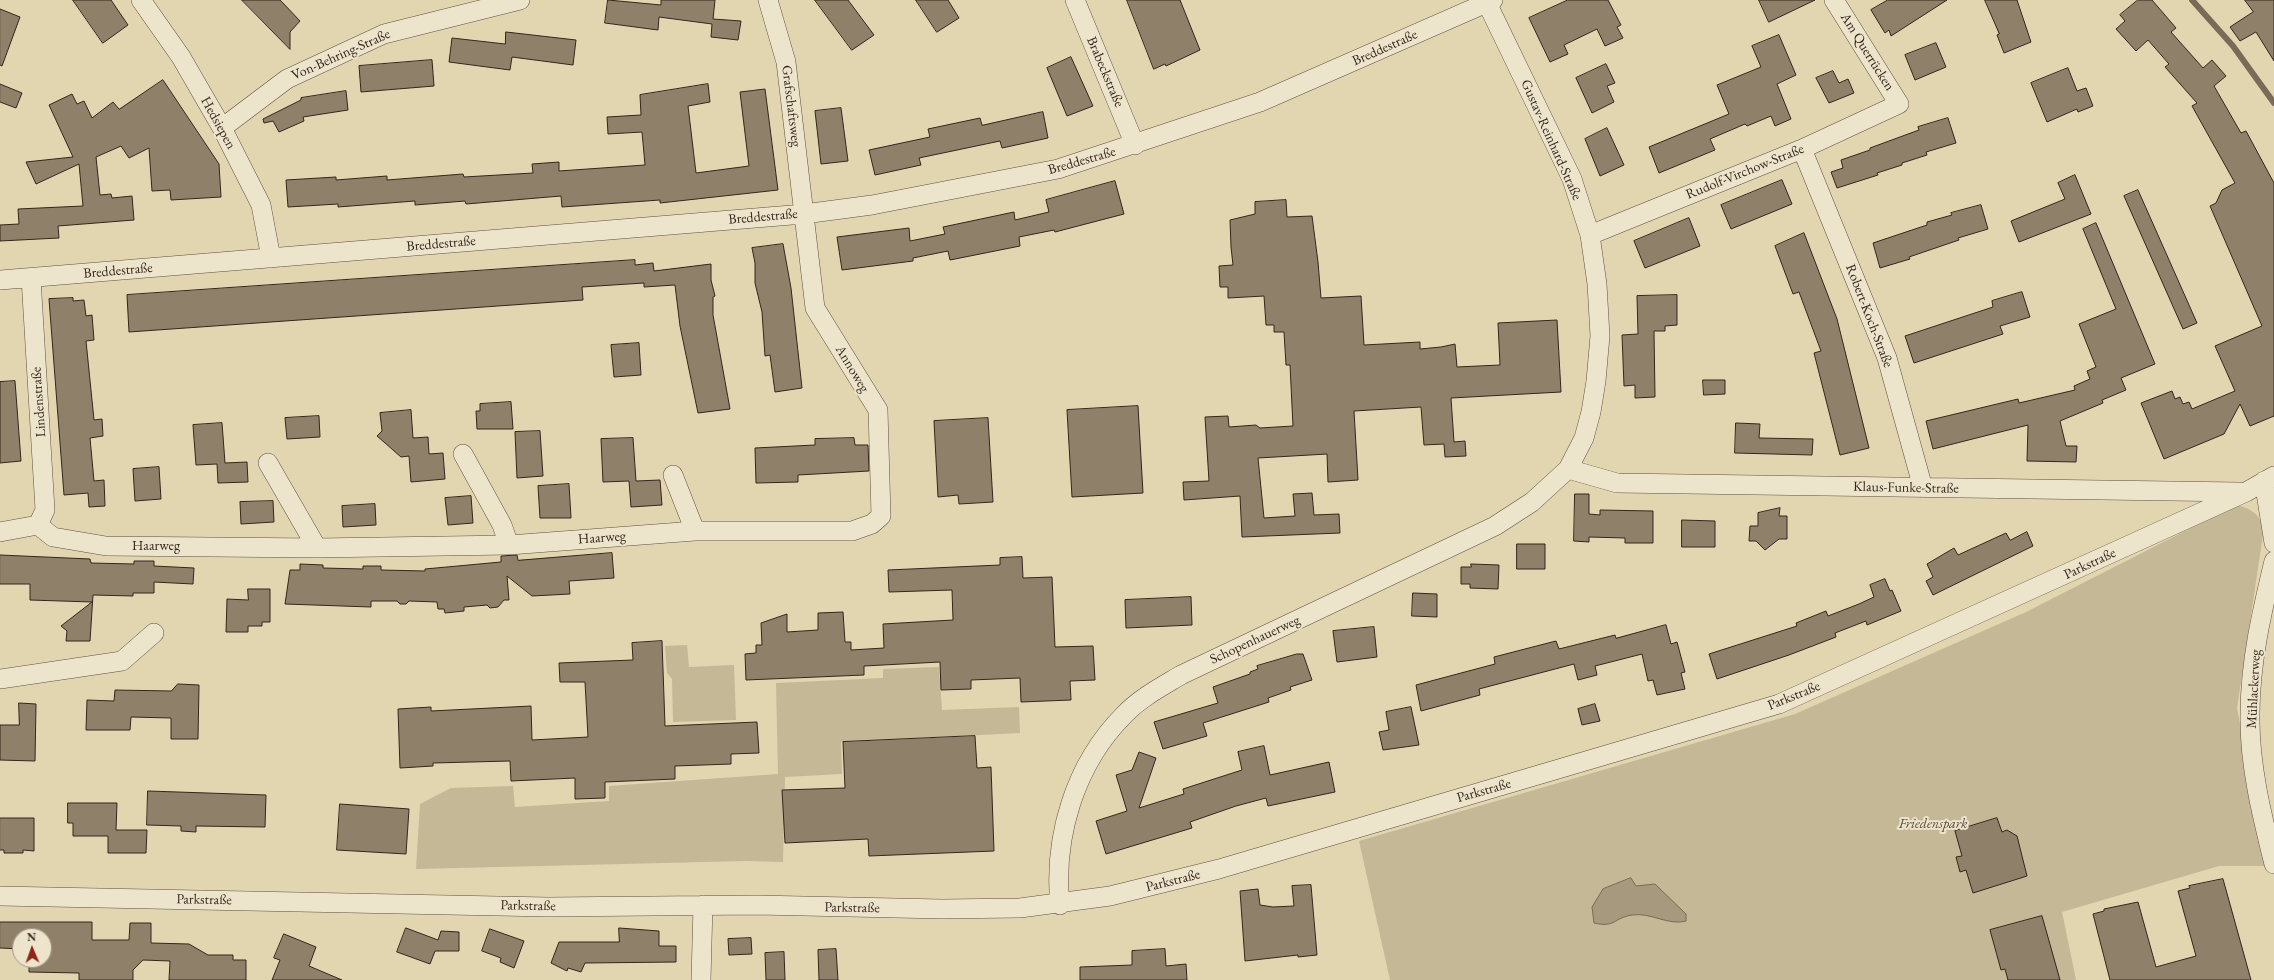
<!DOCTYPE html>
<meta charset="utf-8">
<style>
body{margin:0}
#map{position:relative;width:2274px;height:980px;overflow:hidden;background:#e1d6af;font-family:"EB Garamond",serif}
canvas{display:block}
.north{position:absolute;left:12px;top:928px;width:40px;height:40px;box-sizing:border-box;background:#ece4cb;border:1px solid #a39785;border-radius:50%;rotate:358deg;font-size:11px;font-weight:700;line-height:16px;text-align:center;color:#36241d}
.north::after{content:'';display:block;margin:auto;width:14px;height:18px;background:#8f2418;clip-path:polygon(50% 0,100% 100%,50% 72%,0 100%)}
</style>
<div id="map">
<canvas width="2274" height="980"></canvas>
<div class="north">N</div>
</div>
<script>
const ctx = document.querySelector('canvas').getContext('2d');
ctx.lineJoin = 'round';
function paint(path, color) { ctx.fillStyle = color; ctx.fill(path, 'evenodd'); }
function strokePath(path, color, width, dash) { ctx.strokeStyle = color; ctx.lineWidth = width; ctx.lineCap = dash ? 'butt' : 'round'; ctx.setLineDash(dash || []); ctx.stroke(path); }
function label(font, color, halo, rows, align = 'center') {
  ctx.font = font + ' "EB Garamond",serif'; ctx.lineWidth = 4; ctx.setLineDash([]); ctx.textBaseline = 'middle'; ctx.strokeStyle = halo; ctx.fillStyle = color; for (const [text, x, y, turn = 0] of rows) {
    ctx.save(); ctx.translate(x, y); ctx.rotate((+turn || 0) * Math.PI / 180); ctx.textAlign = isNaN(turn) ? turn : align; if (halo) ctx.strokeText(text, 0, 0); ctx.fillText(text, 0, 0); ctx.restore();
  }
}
paint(new Path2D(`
 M2236 505C2251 508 2259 514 2264 528L2237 708 2267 866H2219L2062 912 2076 980H1390L1359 841 1795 714 2026 612Z
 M687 645 689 667 734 665 736 720 673 722 672 679 667 673 665 646Z
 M939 667 942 710 1019 707 1020 733 841 742 842 774 785 777 783 862 746 861 416 869 420 804 451 788 513 786 515 807 609 801V786L778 774 776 683 883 678V669Z`), '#c4b896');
const water = new Path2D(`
 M1631 878 1636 886 1655 884 1686 914V921C1669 926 1650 912 1632 915 1613 918 1616 928 1594 923L1592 907 1603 889Z`);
paint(water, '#a7997d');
strokePath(water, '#7a6a57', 1);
strokePath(new Path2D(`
 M2192 0 2233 46 2274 103`), '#7a6a57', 6);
const building = new Path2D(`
 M73 0H111L128 25 103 43Z
 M242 0H280L283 3 300 21 290 32V49Z
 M608 0 661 5V0H715L713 19 741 21 738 40 711 37 712 24 659 17 658 30 605 23Z
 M815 0H848L874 35 852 50Z
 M916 0H948L959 18 937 32Z
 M1127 0H1180L1200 50 1166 66 1165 64 1154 69Z
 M1568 0H1608L1621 25 1617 27 1623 38 1605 46 1597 29 1564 45 1568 54 1550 62 1529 18Z
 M1759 0H1815L1769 22Z
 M1888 0H1947L1891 36 1889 30 1885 33 1871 10Z
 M1985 0H2017L2031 42 2004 53 1997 35 1999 34Z
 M2138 0H2152L2176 28 2171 32 2203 68 2212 60 2226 76 2214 86 2241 133 2246 131 2274 183V416L2250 426 2240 404 2224 434 2164 459 2141 403 2172 391 2175 399 2180 397 2183 404 2189 402 2192 409 2235 391 2215 346 2262 326 2210 206 2216 203 2222 190 2235 183 2192 106 2197 103 2165 67 2169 64 2148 40 2136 51 2116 29 2125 21 2120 15Z
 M2245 0H2274V61L2256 32 2240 41 2230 27 2253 12Z
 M0 9 20 17 2 66 0 65Z
 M506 32 576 40 573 65 512 57 510 70 449 62 452 38 505 44Z
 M1779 35 1796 75 1777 84 1791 119 1775 126 1771 116 1747 126 1745 124 1710 139 1715 150 1659 173 1649 147 1729 114 1717 85 1761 67 1752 46Z
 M1936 43 1946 67 1915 80 1905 55Z
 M1071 57 1093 106 1067 116 1047 68Z
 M432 60 434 86 361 92 359 66Z
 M1606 64 1615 83 1607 86 1614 102 1592 113 1576 78Z
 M2068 68 2077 91 2086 88 2093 106 2078 112 2077 109 2047 122 2031 83Z
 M1833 71 1839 83 1848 79 1854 93 1829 103 1816 78Z
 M163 80 219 164 221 197 171 200 170 190 152 191 149 148 129 158 121 146 96 157 100 195 111 194 112 198 132 196 134 220 58 226 59 238 0 241V225L19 224 18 209 83 206 79 164 36 184 26 162 73 157 49 105 72 94 77 104 84 101 92 118 113 102 119 109Z
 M0 84 22 93 16 108 0 102Z
 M708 84 710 102 688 106 696 173 749 166 740 92 765 89 778 190 660 203V200L562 207 561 196 466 204 465 201 415 205V201L338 207V204L288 207 286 180 336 177V180L387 176V180L463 174 464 177 533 173 532 164 559 162V171L645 165 642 132 608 134 607 117 641 115 640 95Z
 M346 91 348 110 303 117 304 121 279 132 273 121 264 123 263 119 301 100V98Z
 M841 108 848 161 821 164 815 111Z
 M1043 112 1048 138 1002 148 1000 141 919 158 921 165 875 175 869 150 930 137 928 129 980 118 982 125Z
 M1948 118 1956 143 1926 152 1927 155 1902 163V165L1877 173 1878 175 1837 188 1831 172 1843 168 1841 160 1870 150V148L1919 130 1918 127Z
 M1607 128 1624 165 1600 176 1585 139Z
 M2075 175 2091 214 2019 242 2011 221 2065 199 2058 183Z
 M1782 180 1792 204 1731 229 1721 205Z
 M1115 181 1124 214 1055 232 1054 230 1019 237 1020 246 950 260 948 251 913 258V261L842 270 837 237 909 228 910 241 945 234 943 227 1014 212 1015 220 1049 212 1046 200Z
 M2138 190 2197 323 2183 329 2124 196Z
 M1286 200 1287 217 1312 216 1318 262 1321 298 1361 296 1364 345 1420 342V349L1441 347 1455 344 1457 367 1500 365 1498 323 1557 320 1561 392 1451 398 1454 442 1465 441 1466 456 1445 457 1444 444 1424 445 1421 407 1354 411 1358 480 1328 482 1327 454 1258 458 1264 518 1295 516 1293 494 1312 493 1314 515 1339 514 1340 533 1242 537 1240 496 1184 500 1183 482 1209 481 1205 417 1228 416 1229 427 1256 425 1260 428 1293 426 1290 365H1286L1284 332H1274V325H1266L1264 296 1228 298V287H1220L1219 266 1233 265 1231 247 1230 220 1255 214V202Z
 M1981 205 1988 229 1958 238 1959 240 1909 257 1910 259 1880 268 1873 243 1927 225V222L1952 215 1951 213Z
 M1689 218 1700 246 1645 268 1634 241Z
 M2096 223 2155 364 2121 378 2126 390 2102 400 2103 403 2060 421 2066 446H2077L2076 462 2027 461 2028 425 1933 449 1926 421 2018 399 2019 403 2075 390 2074 386 2090 379 2087 371 2096 367 2079 324 2116 309 2083 229Z
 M1804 233 1837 319 1869 448 1840 455 1814 353 1821 351 1799 292 1793 294 1775 246Z
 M783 244 791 288 802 388 775 392 770 355 765 356 762 312 755 283V263L752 248Z
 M635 260V265L653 263 654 271 711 264V280L715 296 713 297V315L730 409 698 413 680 326 675 285 644 287V283L582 287 583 300 129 332 127 295Z
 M2022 292 2030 317 2000 326 2003 334 1914 363 1905 336 1993 307 1992 301Z
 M1677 295V325L1665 326V331H1654L1655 397 1635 398V385L1624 386 1622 335 1638 334 1637 296Z
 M73 298V301L84 300 86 316 92 315 94 340 86 341 94 420 102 419 103 436 90 438 94 481 104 480 105 506 89 507 88 493 64 495 49 299Z
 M639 343 641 375 614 377 611 345Z
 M1703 380H1725V394L1704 395Z
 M15 381 21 461 0 463V382Z
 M511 402 513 429H477L476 411H480V404Z
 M1138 406 1143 493 1072 497 1067 410Z
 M411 410 413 438 428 437 429 454 443 453 445 479 411 482 409 456 401 457 377 436 382 431 380 413Z
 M319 416 320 437 287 439 285 418Z
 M988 418 993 502 959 504 958 495 938 497 934 421Z
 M222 423 225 463 247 462 248 482 218 483 217 464 196 465 193 425Z
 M1736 423 1760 424 1759 438 1813 439 1812 455 1735 453Z
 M540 431 543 476 517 478 515 432Z
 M633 438 636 481 660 480 662 505 631 507 629 481 603 482 601 439Z
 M854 438 855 445H868L869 471 798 475V482L756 483 755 448 815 445V439Z
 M159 467 161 499 135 501 133 469Z
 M569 484 571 518H540L538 486Z
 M1575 494H1589V514L1600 515V510L1653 511V543H1625V538L1589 537V542L1574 541Z
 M471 496 473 523 448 525 445 498Z
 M273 501 274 522 241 524 240 502Z
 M375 504 376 525 343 527 342 506Z
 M1780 508 1779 516H1787V539H1779L1765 550 1756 541H1749L1750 526H1758V513Z
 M1682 520 1715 521V547H1682Z
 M2027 532 2033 546 1933 595 1926 581 1933 577 1927 564 1954 548 1958 555 2006 533 2010 540Z
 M1517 544H1545V569H1517Z
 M612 553 614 578 569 581 570 594 532 596 507 576 509 600H504L498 607 490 608 487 605 464 607V611L445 613 444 609H438L437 602 409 601 406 604H400L397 601H371V607L285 604 290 570H300V564L323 565V568L363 569V566H381V570L425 571V569L501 562V556L517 555 518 560Z
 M0 555 90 559 91 563 134 564V561H154V566L194 568 193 584 154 582V593H133V596L93 595 90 641H66L67 631 61 626 92 602 30 600V584H0Z
 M1022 557 1023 578 1052 577 1055 647 1093 646 1095 680 1070 681 1071 700 1021 702 1020 678 971 680V689L941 690 940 662 864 666V675L746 680 745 654 756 653V645H762L761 623 787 614V632L818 630V613L843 612 845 642H851V650L884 648 883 624 953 620 952 590 889 592 888 570 1000 565V558Z
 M1471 564 1499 565 1498 589 1470 588V584H1461V567H1471Z
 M1885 579 1890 591 1892 590 1901 611 1867 625 1866 621 1835 633 1836 637 1789 655 1717 679 1709 654 1797 626 1796 623 1826 611 1828 616 1859 604 1874 597 1870 585Z
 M248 589H270V622H262V626H248V632H226L227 599 248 600Z
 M1413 593 1437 594V617L1412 616Z
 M1191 597 1192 625 1126 628 1125 600Z
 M1666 625 1671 644 1677 642 1685 672 1681 673 1685 689 1657 695 1653 680 1648 681 1642 654 1595 666 1597 675 1578 680 1574 664 1479 689 1480 695 1421 711 1416 685 1495 664 1494 657 1556 641 1559 649 1615 635 1616 638Z
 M1374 627 1377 657 1337 662 1333 631Z
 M662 641 665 726 757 722 759 753 731 754V764L675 766V779L605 782V798L575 799V778L511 781 510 761 433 763V766L400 768 398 709 431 707V711L531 706 532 740 588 737 585 682H560L559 663 633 660 632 643Z
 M1297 654H1303L1312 680 1290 687 1291 690 1268 698 1269 702 1203 723 1207 736 1163 749 1154 722 1218 703 1213 687 1250 674V672L1258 669 1257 666Z
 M178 684 199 685 198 739H171V718L131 717 130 730H86L87 700 114 701 115 690 171 691Z
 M19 703 36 704 35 761 0 760V725H19Z
 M1595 704 1600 721 1582 725 1578 709Z
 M1411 707 1419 745 1383 750 1379 732 1389 730 1386 712Z
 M975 736 977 768 991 767 994 851 869 856 868 839 785 843 782 790 845 788 843 742Z
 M1264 746 1270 775 1329 762 1335 792 1268 806 1266 798 1236 806 1190 822 1192 828 1106 854 1096 821 1127 811 1116 775 1132 770 1139 752 1156 758 1139 808 1184 794 1183 789 1242 770 1238 752Z
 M148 791 266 795 265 827 196 826V832L181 831V826L147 825Z
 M68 803H117L116 830H147L146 853H108V836H73V823H68Z
 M340 804 409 809 406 854 337 850Z
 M0 818H34V851L23 850V853H4V850H0Z
 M1997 818 2002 832 2007 830 2017 836 2027 876 1973 893 1966 870 1960 872 1956 857 1962 856 1955 831Z
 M2223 879 2251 980H2110L2093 914 2104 911V909L2138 902 2156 967 2196 956 2178 891 2190 888 2189 886Z
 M1311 885 1317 955 1298 957V955L1245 961 1240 891 1258 889 1260 905 1273 907 1294 906 1292 886Z
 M2042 916 2060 980H2008L2005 969 2001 970 1990 930Z
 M0 922H92V940H129L130 923H151V943L189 944 208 955H233V960H246V980H169L170 961 143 960 133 970V980H79V973L29 972V960H44V936H20V949L0 948Z
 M406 928 438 940 441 931 459 932V951H435L430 964 397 952Z
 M619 928 659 931V946H676V962L585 963 581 972 568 968 567 971 551 963 559 942H619Z
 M490 929 524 941 514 968 500 962 501 958 482 951Z
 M284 934 316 947 309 966 342 980H272L280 960 274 958Z
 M751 938 752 954 729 955 728 939Z
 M836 949 838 980H819L818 950Z
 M1165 949 1166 966 1186 964 1187 980H1080V967L1132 965V951Z
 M784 952 785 980H766L765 953Z`);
paint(building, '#8f8169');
strokePath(building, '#36241d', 1);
const minor = new Path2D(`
 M141 0 181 57 222 128 261 205 271 258
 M1075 0 1135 145
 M222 128 287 79 384 34 520 0
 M1802 149 1887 358 1923 488
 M1590 235 1802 149 1899 104 1834 0
 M31 278 45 510 38 525
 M0 280 804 214 872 205 1058 169 1260 102 1493 0
 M463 454 502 525 509 545
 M268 463 317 548
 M1568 469 1617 483 2240 492
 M673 475 695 531
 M2264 481 2274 543
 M0 532 38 525 53 537 106 546 317 548 509 545 695 531H852L872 524 881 516 878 410 815 308 786 62 768 0
 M2274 561C2262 611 2250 662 2250 714 2249 764 2262 816 2274 864
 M0 679 122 661 154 633
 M0 896 548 907 757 905 942 909 1020 908 1110 896 1219 869 1779 704 2246 492 2274 476
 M1060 905C1053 837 1075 764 1124 715 1140 698 1161 687 1181 675L1495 526 1532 502 1568 469 1584 438 1591 412 1596 381 1600 336 1597 284 1590 235 1572 179 1487 3
 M701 980 703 905`);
strokePath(minor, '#615042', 20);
strokePath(minor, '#ece4cb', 19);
label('14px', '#36241d', '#ece4cb', [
 ["Breddestraße",1385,48,-24],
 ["Am Querrücken",1867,52,58],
 ["Von-Behring-Straße",341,55,-24],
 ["Brabeckstraße",1105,72,67],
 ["Grafschaftsweg",791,106,83],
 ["Hedsiepen",218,123,61],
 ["Gustav-Reinhard-Straße",1551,140,66],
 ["Breddestraße",1082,161,-16],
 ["Rudolf-Virchow-Straße",1745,172,-22],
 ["Breddestraße",763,217,-5],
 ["Breddestraße",441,244,-5],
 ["Breddestraße",118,271,-5],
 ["Robert-Koch-Straße",1869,316,69],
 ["Annoweg",852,369,59],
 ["Lindenstraße",39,402,-94],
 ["Klaus-Funke-Straße",1906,488,1],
 ["Haarweg",602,538,-4],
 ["Haarweg",156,546],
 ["Parkstraße",2090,564,-25],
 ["Schopenhauerweg",1255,640,-25],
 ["Mühlackerweg",2254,689,-87],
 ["Parkstraße",1794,696,-22],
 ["Parkstraße",1484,791,-16],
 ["Parkstraße",1173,881,-14],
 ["Parkstraße",204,900,1],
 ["Parkstraße",528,906,1],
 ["Parkstraße",852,908,1]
]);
label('italic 14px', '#5a493b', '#ece4cb', [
 ["Friedenspark",1933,824]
]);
</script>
